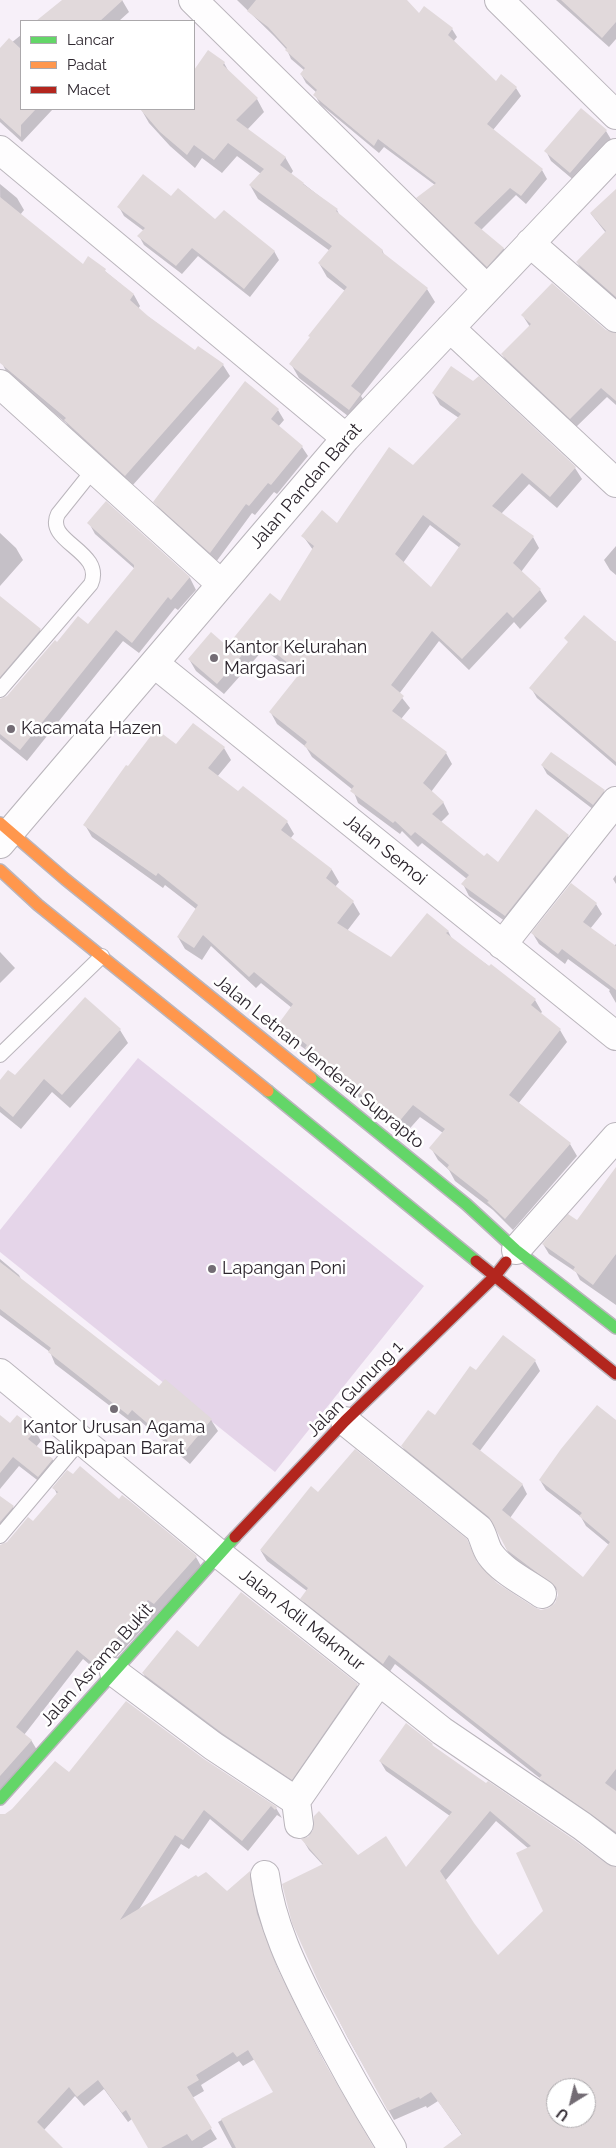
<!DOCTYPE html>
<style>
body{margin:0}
#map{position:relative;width:616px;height:2148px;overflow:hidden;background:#f7f0f9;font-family:Raleway,sans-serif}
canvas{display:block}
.legend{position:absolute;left:20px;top:20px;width:175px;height:90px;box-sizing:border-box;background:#fff;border:1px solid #aba8ab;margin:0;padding:6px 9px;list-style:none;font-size:15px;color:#2c252d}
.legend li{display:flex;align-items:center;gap:10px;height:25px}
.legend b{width:25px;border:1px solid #aba8ab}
.north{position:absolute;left:546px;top:2078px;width:50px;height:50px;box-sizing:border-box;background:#fff;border:1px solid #aba8ab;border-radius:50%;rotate:216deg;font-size:14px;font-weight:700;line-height:20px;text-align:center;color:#2c252d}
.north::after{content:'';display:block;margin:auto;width:18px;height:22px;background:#736c74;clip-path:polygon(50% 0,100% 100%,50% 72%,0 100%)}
</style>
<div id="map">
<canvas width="616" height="2148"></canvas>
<ul class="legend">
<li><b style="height:6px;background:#63d668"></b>Lancar</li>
<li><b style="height:6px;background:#ff974d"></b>Padat</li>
<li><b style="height:6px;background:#b3261e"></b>Macet</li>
</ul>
<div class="north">U</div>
</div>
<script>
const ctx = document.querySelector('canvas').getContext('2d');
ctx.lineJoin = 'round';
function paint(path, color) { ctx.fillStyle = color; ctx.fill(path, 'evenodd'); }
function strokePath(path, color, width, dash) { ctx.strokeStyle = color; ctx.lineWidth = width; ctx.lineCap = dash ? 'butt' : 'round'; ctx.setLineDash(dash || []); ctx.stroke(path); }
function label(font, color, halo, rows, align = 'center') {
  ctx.font = font + ' Raleway,sans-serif'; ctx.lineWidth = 5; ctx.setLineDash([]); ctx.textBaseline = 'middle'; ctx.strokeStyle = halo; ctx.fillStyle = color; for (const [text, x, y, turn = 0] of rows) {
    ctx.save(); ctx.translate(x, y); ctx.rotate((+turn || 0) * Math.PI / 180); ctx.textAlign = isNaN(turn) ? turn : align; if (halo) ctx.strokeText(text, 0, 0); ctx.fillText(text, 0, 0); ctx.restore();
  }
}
paint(new Path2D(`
 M138 1058 424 1286 275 1472 0 1252V1230Z`), '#e5d5e9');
paint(new Path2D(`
 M64 0H122L129 12 119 21H38Z
 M237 0H405L419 15 452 29 457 37 453 42 496 82 516 88 521 96 493 130 542 170 547 179 526 204 516 195 481 230 504 249 508 257 492 275 423 206 418 198 435 185 384 147 379 153 320 104 315 95 317 93 306 83 301 74 305 71 291 59 287 50 274 36Z
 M556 0H616V39L609 47Z
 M21 35V109H53L22 142 0 122V52Z
 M208 52 224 63 229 72 257 99 264 112 247 130 285 157 293 171 291 174 337 210 340 216 382 250 385 256 427 289 435 302 361 396 368 408 357 423 299 378 291 364 345 291 327 277 319 263 330 251 258 199 250 185 261 174 237 156 222 173 202 158 195 168 170 146 149 123 141 109H194V72Z
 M581 110 606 131 612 141 576 182 551 161 546 151Z
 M0 184 17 198 24 210 20 215 83 266 89 258 134 295 140 306 138 309 195 352 198 348 223 365 230 376 132 486 72 432 66 423 8 375 2 363Z
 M616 191V301L583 272 577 262 606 233 591 214Z
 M171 198 274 251 279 260 250 297 198 256 182 274 144 245 139 236 144 231 124 216 119 207Z
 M523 316 616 334V405L607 397 576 427 508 364 502 354 530 327Z
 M433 393 575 468 582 479 557 508 529 484 501 514 533 537 539 548 521 572 540 590 547 601 520 629 514 622 469 670 439 641 399 694 410 708 401 719 446 753 452 764 431 792 443 802 449 814 441 822 484 858 499 864 568 836 575 847 512 926 469 896 463 884 467 879 422 843 418 847 402 831 400 834 358 803 353 790 312 757 306 747 277 724 271 713 299 677 264 649 224 694 196 671 189 659 227 648 281 603 313 550 303 536 337 525 413 467 459 418 440 405ZM430 525 460 548 431 589 403 563Z
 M278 410 284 420 278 427 302 447 308 456 277 494 274 492 255 515 252 513 216 562 160 511 155 502Z
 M106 503 190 578 196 590 178 610 175 608 139 653 123 641 27 761 0 739V700L7 697 58 644 88 625 135 569 95 534 89 523Z
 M0 533 16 548 23 560 0 586Z
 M616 546V575L610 570 604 560Z
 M0 597 40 630 47 641 0 696Z
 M566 638 615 642 616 641V766L537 698 531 688 569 643Z
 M176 746 224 748 231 760 217 777 239 793 287 822 294 834 290 839 332 870 339 882 335 887 353 902 360 914 347 931 391 959 448 931 452 939 535 1000 542 1012 540 1014 560 1030 567 1042 518 1104 570 1144 577 1156 513 1230 493 1210 455 1181 449 1170 438 1160 431 1148 443 1133 420 1117 404 1135 314 1060 309 1052 287 1036 280 1023 292 1008 261 983 256 988 211 946 202 960 185 949 178 937 196 909 165 885 163 888 92 837 85 825 128 768Z
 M551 753 604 791 610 800 598 813 547 774 542 765Z
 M616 875V884L613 879Z
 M596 904 602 914 590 929 614 946 616 944V1003L609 991 610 990 568 959 565 964 539 944 533 934Z
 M0 952 15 968 0 983Z
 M120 1030 128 1043 70 1108 52 1092 21 1129 0 1112V1082Z
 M616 1169V1305L580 1280 576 1272 549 1254 543 1244 577 1222Z
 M0 1259 19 1275 22 1281 159 1387 165 1381 211 1420 218 1431 190 1464 139 1420 135 1425 55 1364 50 1352 0 1315Z
 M535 1361 540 1371 479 1452 522 1484 527 1494 510 1518 583 1579 609 1545 586 1526 581 1517 546 1490 540 1480 616 1422V1837L547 1788 541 1779 395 1664 389 1673 308 1609 302 1599 307 1591 267 1561 261 1551 318 1494 479 1566 490 1579 533 1608 540 1611 549 1609 556 1604 559 1596 558 1591 518 1564 509 1554 496 1527 408 1456 402 1446 435 1417 476 1372Z
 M0 1416 11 1425 35 1431 41 1441 36 1447 53 1460 58 1470 45 1486 19 1466 0 1489Z
 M54 1488 119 1501 196 1557 201 1566 101 1674 83 1659 24 1735 31 1740 37 1750 0 1792V1546L7 1543 33 1523 57 1494Z
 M0 1498 13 1507 18 1517 0 1539Z
 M198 1648 357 1685 363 1696 298 1789 229 1744 149 1684 143 1673Z
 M432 1745 434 1749 606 1866 616 1869V1959L529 1849 496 1821 445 1881 473 1924 498 1957 616 2000V2148H445L462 2135 438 2101 427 2108 426 2106 394 2120 348 2038 314 1971 323 1865 309 1850 303 1840 357 1857 406 1869 450 1816 386 1771 380 1761ZM556 2088H586V2118H556Z
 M203 1760 276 1808 282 1818 277 1815 248 1851 210 1819 189 1849 181 1844 138 1911 227 1893 250 1873 255 1883 258 1907 268 1945 282 1980 342 2097 372 2148H232L218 2122 275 2092 255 2059 243 2066 239 2061 201 2085 204 2091 192 2098 217 2139 202 2148H149L132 2119 128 2122 104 2089 84 2106 75 2096 44 2130 61 2148H0V1815H6L69 1774Z`), '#0003');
paint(new Path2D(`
 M62 0H123L100 21H36Z
 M256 0H407L419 13 424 6 453 28 448 35 496 81 501 74 517 87 487 124 543 169 521 196 510 188 474 223 504 248 487 267 416 198 436 183 378 139 374 146 313 95 317 90 300 74 305 68 285 50 287 48 268 27 247 11Z
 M561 0H616V22L602 38Z
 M9 38 21 49V109H36L21 125V137L0 118V48Z
 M208 50 225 62 223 65 258 98 236 120 286 157 280 165 304 183 303 184 338 209 336 211 383 250 382 252 428 288 351 386 361 394 349 410 289 364 310 337 308 336 347 287 318 263 332 246 249 185 264 169 228 143 214 160 194 145 187 155 160 132 140 109H194V70Z
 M581 108 607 130 570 173 544 151Z
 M143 174 171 196 178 188 215 219 224 210 275 251 244 289 192 248 176 266 137 236 145 228 117 207Z
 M616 189V297L576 262 606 231 590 213Z
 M0 197 83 264 88 256 106 269 105 271 134 294 130 300 148 316 195 350 198 346 224 364 125 476 64 420 66 418 0 363Z
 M552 283 606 330 616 333V401L601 388 570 419 501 354 531 324 521 315Z
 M451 366 473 381 479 376 576 467 550 497 522 473 492 506 534 536 513 563 541 589 513 618 507 612 462 659 432 631 391 685 404 696 392 711 447 752 423 783 444 802 432 814 484 856 487 853 498 862 536 809 569 835 505 916 461 884 469 875 415 832 411 836 395 821 393 823 350 791 354 786 304 746 307 742 269 712 300 673 257 638 217 684 188 659 211 632 227 646 270 593 280 601 314 546 301 536 322 510 337 523 389 447 413 465 461 414 432 393ZM423 515 461 544 431 587 395 554Z
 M245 381 279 409 271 419 303 446 271 485 268 483 249 506 246 504 210 553 153 502Z
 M106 501 190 577 171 600 168 597 132 643 116 630 20 750 0 734V699L7 696 55 640 57 642 78 616 88 624 134 568V565L87 523Z
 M0 596 41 629 0 677Z
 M584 615 616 642V762L529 688 568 642 564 638Z
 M193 723 225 747 208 768 238 791 243 786 288 821 281 830 332 869 326 878 354 901 337 923 391 957 427 913 449 931 446 933 489 966 491 964 536 999 531 1005 561 1029 509 1095 571 1143 505 1219 487 1202 489 1201 447 1168 449 1165 429 1148 445 1129 413 1105 397 1124 305 1048 307 1045 279 1023 293 1004 254 972 249 977 203 935 194 948 177 937 198 905 158 873 156 876 83 825 126 765 128 766 156 729 176 744Z
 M551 752 605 790 593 805 541 765Z
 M571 883 597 903 583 922 616 946V990L562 949 558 954 531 933Z
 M85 997 121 1029 62 1095 44 1079 13 1117 0 1106V1080L8 1070 15 1075Z
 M616 1167V1254L593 1285 573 1270 575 1267 542 1244 568 1214 577 1220Z
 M0 1262 159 1386 165 1379 212 1419 183 1454 132 1410 128 1415 48 1352 51 1348 0 1309Z
 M503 1335 536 1360 472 1444 523 1484 502 1510 583 1577 610 1542 579 1516 582 1513 539 1480 561 1449 597 1405 616 1420V1769L605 1783 616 1791V1832L539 1778 542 1775 389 1655 383 1664 300 1599 308 1588 260 1550 311 1486 318 1492 355 1449 467 1539 477 1562 497 1583 534 1607 541 1610 549 1608 555 1603 558 1595 556 1587 507 1550 489 1517 401 1446 428 1410 435 1415 470 1366 476 1370Z
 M0 1415 10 1423 17 1415 36 1430 28 1439 53 1459 38 1477 13 1457 0 1473Z
 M80 1466 119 1499 122 1495 130 1501 197 1556 154 1604 148 1600 95 1665 77 1650 16 1727 32 1740 0 1776V1545L7 1542 28 1517 33 1521 58 1492 52 1488 67 1470 73 1474Z
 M0 1496 14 1506 0 1522Z
 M241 1592 358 1684 292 1780 222 1733 142 1673 177 1630 198 1647Z
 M126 1701 204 1759 277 1807 275 1810 271 1806 242 1841 204 1810 183 1840 175 1835 120 1920 196 1875 198 1877 206 1872 227 1891 250 1871V1878L257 1914 277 1968 319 2053 374 2148H236L221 2119 273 2092 248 2050 237 2057 233 2052 196 2075 199 2080 187 2087 212 2128 192 2141 187 2134 161 2148H148L126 2110 122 2113 98 2080 77 2097 69 2087 37 2122 63 2148H0V1814H5L12 1809 55 1761 69 1772Z
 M406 1723 433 1744 432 1745 486 1783 488 1781 573 1839 607 1864 616 1867V2148H443L462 2134 431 2092 420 2099 419 2097 388 2111 321 1988 292 1923 282 1884 323 1864 301 1839 308 1837 313 1830 314 1816 319 1811 358 1855 386 1836 406 1867 452 1812 379 1761ZM490 1811 531 1846 516 1853 543 1911 498 1955 474 1923 440 1871ZM556 2088H586V2118H556Z`), '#e1d9db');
const lane = new Path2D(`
 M0 690 91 584C105 551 44 542 58 514L94 469
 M0 1055 102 956
 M0 1536 81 1440`);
const street = new Path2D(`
 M193 0 486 288
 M499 0 616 115
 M0 150 346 438
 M530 243 616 318
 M450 328 616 483
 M0 384 221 584
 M155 664 616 1036
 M0 844 346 438 616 153
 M502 945 616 801
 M516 1250 616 1137
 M0 1373 219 1554 442 1731 582 1826 616 1852
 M345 1421 479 1529C484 1537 485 1547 490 1554 502 1571 525 1582 542 1594
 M114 1672 213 1746 296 1801 379 1681
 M296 1801 299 1824
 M265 1875C271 1923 293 1968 315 2011 339 2058 364 2103 392 2148`);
const fast = new Path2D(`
 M311 1078 466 1204 516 1250 616 1328
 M268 1091 476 1261
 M0 1799 235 1537`);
const slow = new Path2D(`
 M0 823 65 879 311 1078
 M0 870 38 905 268 1091`);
const jam = new Path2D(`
 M476 1261 616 1374
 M235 1537 345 1421 495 1276 506 1262`);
strokePath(lane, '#bab5bc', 16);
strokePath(street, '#bab5bc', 30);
strokePath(fast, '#bab5bc', 14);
strokePath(slow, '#bab5bc', 14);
strokePath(jam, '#bab5bc', 14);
strokePath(lane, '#fefdfe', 14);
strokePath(street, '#fefdfe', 28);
strokePath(fast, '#63d668', 11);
strokePath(slow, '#ff974d', 11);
strokePath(jam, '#b3261e', 11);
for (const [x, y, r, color] of [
 [214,658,5,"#736c74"],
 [11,729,5,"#736c74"],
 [212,1269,5,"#736c74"],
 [114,1409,5,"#736c74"]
]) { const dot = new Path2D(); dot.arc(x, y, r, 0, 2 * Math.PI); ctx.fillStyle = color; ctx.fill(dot); strokePath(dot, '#fff', 2); }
label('18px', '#2c252d', '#fff', [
 ["Jalan Pandan Barat",306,486,-49],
 ["Jalan Semoi",385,850,39],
 ["Jalan Letnan Jenderal Suprapto",319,1062,39],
 ["Jalan Gunung 1",355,1389,-45],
 ["Jalan Adil Makmur",302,1620,38],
 ["Jalan Asrama Bukit",97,1665,-48]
]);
label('18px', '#2c252d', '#fff', [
 ["Kantor Kelurahan",224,648],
 ["Margasari",224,669],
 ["Kacamata Hazen",21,729],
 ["Lapangan Poni",222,1269],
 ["Kantor Urusan Agama",114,1428,"center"],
 ["Balikpapan Barat",114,1449,"center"]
], 'left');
</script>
